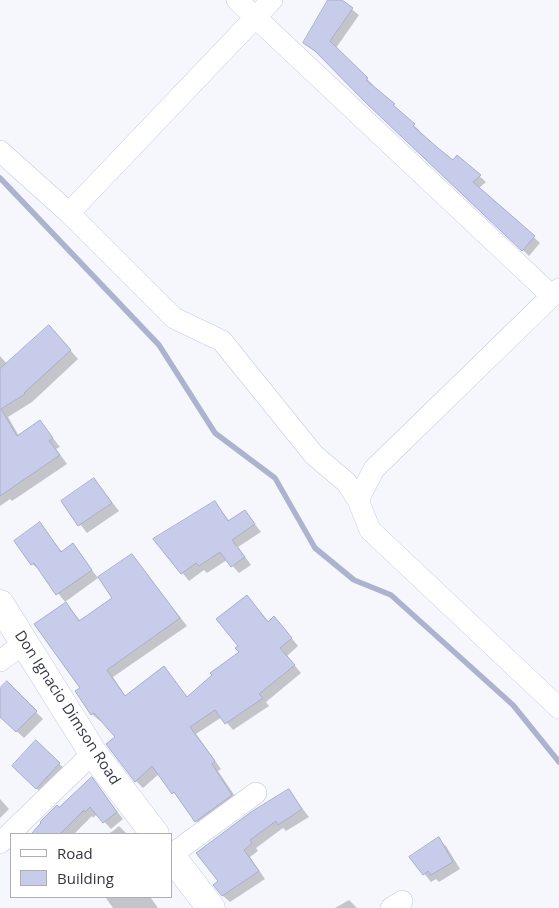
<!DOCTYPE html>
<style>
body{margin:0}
#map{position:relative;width:559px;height:908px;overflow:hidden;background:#f6f7fd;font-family:"Open Sans",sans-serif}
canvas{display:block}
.legend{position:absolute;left:10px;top:833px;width:162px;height:65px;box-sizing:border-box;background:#fff;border:1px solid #aeafb3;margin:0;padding:6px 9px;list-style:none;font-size:15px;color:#343642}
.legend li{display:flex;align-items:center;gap:10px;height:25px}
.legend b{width:25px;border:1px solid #aeafb3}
</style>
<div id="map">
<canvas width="559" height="908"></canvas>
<ul class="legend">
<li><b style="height:6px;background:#fff"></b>Road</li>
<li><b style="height:14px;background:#c7ccea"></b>Building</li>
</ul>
</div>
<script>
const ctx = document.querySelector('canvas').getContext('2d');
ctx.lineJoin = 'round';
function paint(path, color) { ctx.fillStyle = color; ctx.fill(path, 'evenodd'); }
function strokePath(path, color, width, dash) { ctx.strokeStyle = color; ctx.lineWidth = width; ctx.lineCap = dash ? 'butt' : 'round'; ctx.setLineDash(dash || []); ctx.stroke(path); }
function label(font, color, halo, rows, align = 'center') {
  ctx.font = font + ' "Open Sans",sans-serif'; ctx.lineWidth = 4; ctx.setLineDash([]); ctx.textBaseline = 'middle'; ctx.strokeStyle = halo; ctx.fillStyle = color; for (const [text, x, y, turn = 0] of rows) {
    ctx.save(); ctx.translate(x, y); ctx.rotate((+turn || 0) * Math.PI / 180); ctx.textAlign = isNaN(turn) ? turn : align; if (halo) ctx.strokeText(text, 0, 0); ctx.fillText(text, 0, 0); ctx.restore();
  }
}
paint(new Path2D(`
 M330 0H340L359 15 336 48 373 85 372 86 420 131 419 133 453 162 458 157 486 182 479 188 540 243 529 256 322 57 305 43Z
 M57 335 78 359 32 402 8 417 19 436 40 422 60 447 56 449 67 464 12 501 10 499 0 506V356L7 364Z
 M94 479 119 511 87 533 62 501Z
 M215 502 230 522 245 511 261 532 238 547 251 565 239 573 227 560 207 573 204 570 189 581 155 539Z
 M40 524 62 552 73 545 98 578 65 602 41 571 32 564Z
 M132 556 187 626 113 677 126 697 164 668 188 698 240 652 247 597 269 622 281 625 298 646 287 656 301 673 266 702 269 706 233 730 222 717 196 734 221 769 218 771 239 802 203 829 159 774 143 788 136 781 117 737 101 720 100 721 92 714 82 688 66 603 81 622 114 598Z
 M7 683 43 719 24 738 0 716V690Z
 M36 742 67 771 44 795 21 774Z
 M92 779 123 819 111 829 97 814 93 818 92 816 74 834H33L42 822Z
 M289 791 309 817 286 831 283 828 256 848 258 851 250 857 265 879 230 902 222 895 220 881 197 854Z
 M0 799 9 809 0 818Z
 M119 826 127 834H108L113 831Z
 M438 839 446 846 460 869 439 882 436 879 431 882 411 857Z
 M108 897H152L151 898 158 908H113L106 898Z
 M349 900 357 908H335Z`), '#0003');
strokePath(new Path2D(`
 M0 178 159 345 215 433 275 478 315 548 354 580 391 595 513 705 559 762`), '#adb2cf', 5.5);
const building = new Path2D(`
 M328 0H342L353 8 330 41 368 78 366 80 395 104 393 105 415 124 413 126 438 148 453 160 457 155 481 175 473 182 535 236 522 251 366 103 315 51 303 43Z
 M49 325 71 350 24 393 25 394 1 409 17 436 40 420 53 438 49 441 60 455 0 496V369Z
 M94 478 112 503 78 526 61 501Z
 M215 501 228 521 245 510 255 524 232 540 245 557 231 567 220 552 199 566 196 563 181 574 153 539Z
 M40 522 61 552 73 543 92 570 56 595 34 563 31 565 14 541Z
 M132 554 180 618 107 670 125 696 164 666 187 697 212 675 210 673 239 652 235 648 238 646 216 619 247 595 268 622 274 616 292 638 280 648 295 665 259 694 263 698 225 724 215 710 190 727 215 761 212 764 232 795 195 822 174 792 172 794 152 766 135 782 106 744 115 737 94 713 91 715 75 691 80 688 34 624 66 602 79 621 112 598 98 577Z
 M7 681 37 711 16 732 0 717V688Z
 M36 740 60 763 36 789 12 766Z
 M92 777 117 812 103 823 90 807 85 812 84 810 60 834H31L41 823 40 822 57 805 59 807Z
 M289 789 302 809 278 825 276 821 250 840 252 843 244 850 259 871 222 896 213 885 218 881 196 853 251 812Z
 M439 837 453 862 431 875 428 871 423 875 409 857Z`);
paint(building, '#c7ccea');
strokePath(building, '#a9adca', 1);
const street = new Path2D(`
 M237 0 552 296
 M0 151 69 213 174 318 222 341 314 455 346 482 358 500 370 530 559 708
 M69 213 272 0
 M358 500 374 469 559 289
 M0 661 23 644
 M0 843 93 753
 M171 855 256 793
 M391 908 402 901`);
const secondary = new Path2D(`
 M0 604 93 753 155 834
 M171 856 211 908`);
strokePath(street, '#c4c9e6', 22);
strokePath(secondary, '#c4c9e6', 29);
strokePath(street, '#fff', 21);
strokePath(secondary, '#fff', 28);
label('15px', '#343642', '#fff', [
 ["Don Ignacio Dimson Road",67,708,57]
]);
</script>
